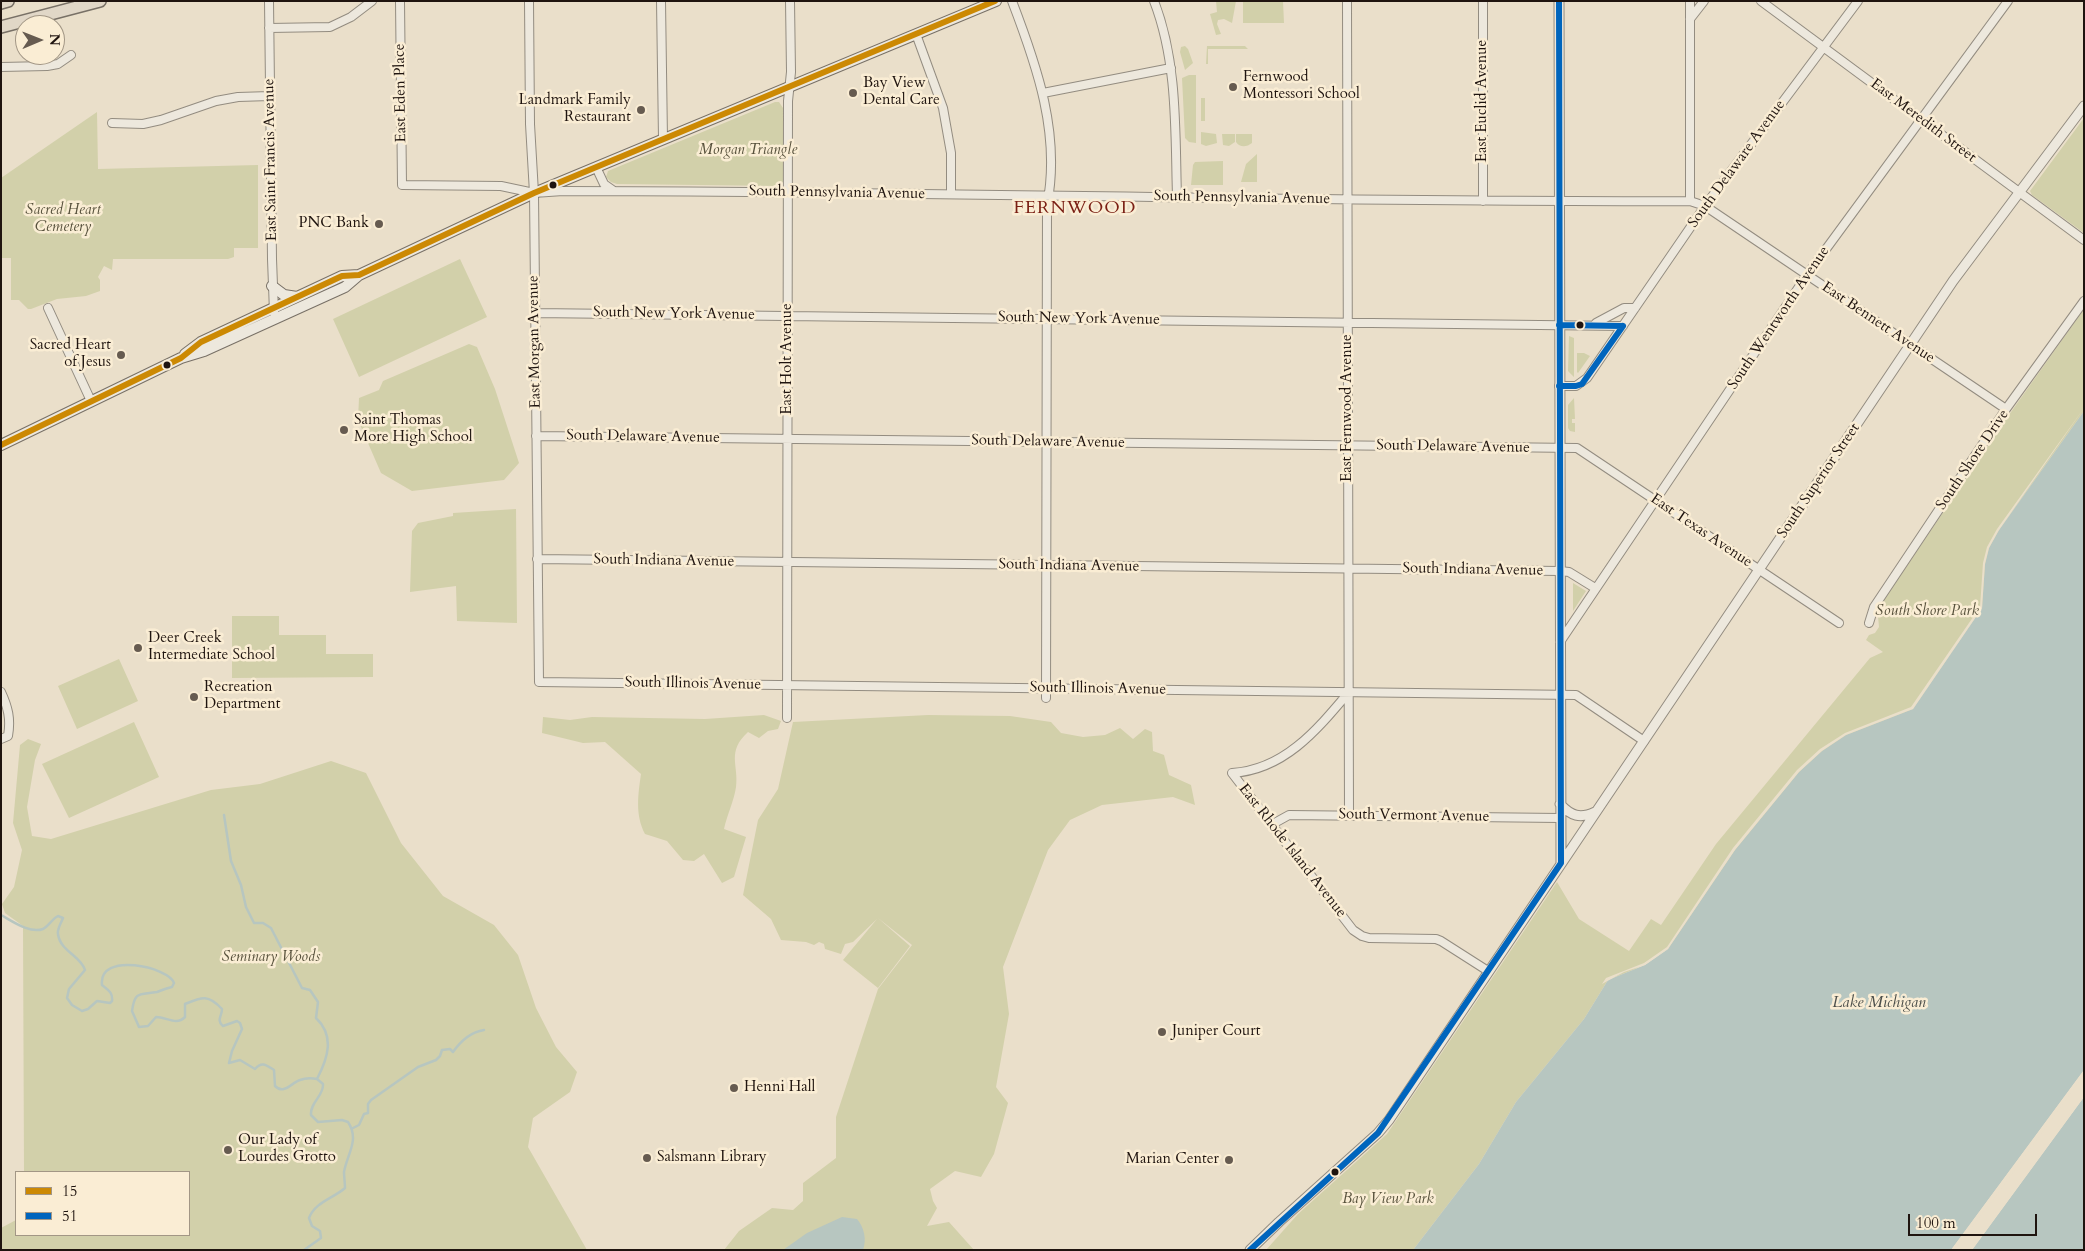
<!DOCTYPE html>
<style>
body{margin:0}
#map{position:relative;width:2085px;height:1251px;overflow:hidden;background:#eadfca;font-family:Cardo,serif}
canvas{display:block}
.frame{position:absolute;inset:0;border:2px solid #1f140f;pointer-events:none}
.legend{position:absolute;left:15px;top:1171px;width:175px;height:65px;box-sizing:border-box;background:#faedd4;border:1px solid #a29685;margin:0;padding:6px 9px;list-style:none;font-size:15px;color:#1f140f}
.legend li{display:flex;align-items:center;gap:10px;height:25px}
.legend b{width:25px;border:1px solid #a29685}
.north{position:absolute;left:15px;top:15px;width:50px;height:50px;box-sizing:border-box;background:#faedd4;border:1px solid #a29685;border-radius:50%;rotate:89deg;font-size:14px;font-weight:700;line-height:20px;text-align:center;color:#1f140f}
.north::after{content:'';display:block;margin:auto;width:18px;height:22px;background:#665b50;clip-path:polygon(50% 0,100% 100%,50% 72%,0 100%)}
.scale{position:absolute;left:1908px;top:1214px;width:129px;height:22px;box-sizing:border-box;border:2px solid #1f140f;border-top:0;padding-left:6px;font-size:15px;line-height:18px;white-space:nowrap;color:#1f140f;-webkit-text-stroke:4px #faedd4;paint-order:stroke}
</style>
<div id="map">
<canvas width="2085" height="1251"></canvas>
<div class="frame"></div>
<ul class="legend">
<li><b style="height:6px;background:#cc8903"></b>15</li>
<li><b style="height:6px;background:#0065bd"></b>51</li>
</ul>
<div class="north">N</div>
<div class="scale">100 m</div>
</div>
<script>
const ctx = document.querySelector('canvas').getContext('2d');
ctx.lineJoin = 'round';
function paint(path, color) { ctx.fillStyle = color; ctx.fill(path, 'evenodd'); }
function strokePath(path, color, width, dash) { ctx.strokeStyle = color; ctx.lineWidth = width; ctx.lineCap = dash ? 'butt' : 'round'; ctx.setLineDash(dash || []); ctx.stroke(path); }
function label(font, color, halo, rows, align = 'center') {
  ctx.font = font + ' Cardo,serif'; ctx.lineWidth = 5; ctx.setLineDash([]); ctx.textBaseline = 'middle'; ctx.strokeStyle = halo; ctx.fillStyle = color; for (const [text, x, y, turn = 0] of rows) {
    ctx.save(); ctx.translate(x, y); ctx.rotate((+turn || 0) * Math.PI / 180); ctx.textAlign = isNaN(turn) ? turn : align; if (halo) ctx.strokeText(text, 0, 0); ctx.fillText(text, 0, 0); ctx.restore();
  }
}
paint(new Path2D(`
 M1216 1H1236L1232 23 1224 19 1218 20 1217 24 1221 34 1216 35 1210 14 1217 12Z
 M1243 1H1283L1284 23H1243Z
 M1185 46 1188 49 1193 63 1185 70 1180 52 1181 47Z
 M1207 46H1245L1248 49H1208V64H1206Z
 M1189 75H1196V143L1189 142 1185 138 1182 78Z
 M1201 98H1205V121H1201Z
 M775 102H779L783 108V182L780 186 617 184 611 182 606 177 608 171Z
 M97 112 98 169 258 165V248H234V257L228 259H113L112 270 104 266 98 277 100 280V291L86 296 57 299 31 309H28L19 300H11V258H1V178Z
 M2084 118V233L2032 195 2030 191Z
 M1201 132 1216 134 1217 143 1206 146 1201 144Z
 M1222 134H1235V142L1229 146 1223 145Z
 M1236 134H1252V143C1247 147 1240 148 1236 142Z
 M1257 154V182H1241L1246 164Z
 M1223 161V185H1191L1193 165 1195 162Z
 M460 259 487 317 359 377 333 319Z
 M2084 309V411L1999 530 1982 608 1913 709 1903 714 1668 949 1635 969 1608 980 1584 1019 1516 1102 1479 1164 1413 1250H1266L1298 1214 1387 1134 1557 882 1579 919 1629 951 1651 919 1661 925 1716 844 1870 658 1883 652 1866 640 1869 635 1875 633 1879 627 1878 616 1881 604 2011 412Z
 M1569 336 1574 338V377L1568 371Z
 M469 344 477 347 495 389 519 463 504 480 412 491 381 473 358 420 359 398 379 390 383 381Z
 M1577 353H1584L1590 356 1578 373 1577 372Z
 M1574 398 1575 419H1572V423H1575V432L1570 431 1568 428V405Z
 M516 509 517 623 457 621 456 586 410 592 412 531 418 523 453 516V513Z
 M1573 583 1586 591 1573 611Z
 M232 616H279V635H326V654H373V677L232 678Z
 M119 659 138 701 77 729 58 686Z
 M764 715 781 721 778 729 768 731 759 738 748 732C726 752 739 765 736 787 734 801 727 815 724 829L746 837 734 877 722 883 704 854 694 861 683 860 667 841 645 834C635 815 638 795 641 774L605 742 583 743 542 733 543 717 570 720 592 717 705 719Z
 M928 715 1010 716 1051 722 1061 733 1083 737 1105 735 1120 728 1133 739 1145 729 1152 732 1153 751 1164 755 1169 775 1191 785 1195 805 1173 797 1102 805 1070 820 1048 850 1003 967 1009 1014 996 1087 1008 1103 994 1154 981 1177 955 1171 930 1189 933 1201 937 1208 927 1226 949 1222 974 1250H724L739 1231 772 1208 793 1210 803 1201V1183L836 1158V1117L878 989 912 945 878 918 910 946 878 988 843 960 877 919 853 942 845 944 841 954 825 949 824 944 819 942 814 945 806 942 781 940 771 919 743 895 758 820 778 789 793 722Z
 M134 722 159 777 69 818 42 764Z
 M28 739 41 744 35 760 27 807 32 836 51 839 211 790 260 784 331 761 366 773 401 843 443 896 494 925 518 955 536 1008 556 1047 577 1072 570 1092 533 1118 528 1147 587 1250H1V1228L16 1220V1235H189V1172H24L23 926 5 913 2 904 14 887 22 850 13 823 20 745Z`), '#d2d0aa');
paint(new Path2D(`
 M2084 411V1070L1951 1250H1413L1479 1164 1516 1102 1584 1019 1608 980 1645 965 1668 949 1735 850 1799 772 1822 751 1846 735 1913 709 1982 608 1985 564 1989 548 1999 530Z
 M2084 1097V1250H1972Z
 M842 1217 857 1219C864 1227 867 1239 863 1250H783L807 1233Z`), '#b7c6c0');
paint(new Path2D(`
 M2084 408 1999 530 1989 548 1985 564 1982 608 1913 709 1846 735 1822 751 1799 772 1735 850 1668 949 1645 965 1624 972 1602 984 1606 978 1644 963 1667 947 1733 848 1797 770 1820 749 1845 733 1911 707 1980 607 1983 563 1987 547 1997 529Z
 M2084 1070V1075L1996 1196 1954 1250H1951Z
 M2084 1095V1097L1972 1250H1969L2039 1152Z`), '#eadfca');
strokePath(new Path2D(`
 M224 815 231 861 241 885 246 907 254 923H263L271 928 302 988 310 990 318 1002 316 1018C335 1036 328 1058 317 1079
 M1 915C12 921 30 934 43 929 48 927 52 919 58 916L63 918C61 923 57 929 58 934 60 951 81 956 85 970L69 989 67 998 72 1005 82 1011 88 1009 97 1001 110 1003 112 1001C113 992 108 990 102 985 98 951 169 967 174 983L172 987C167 988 162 990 157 992 140 995 135 990 132 1011L139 1027 148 1026 156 1017C167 1017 176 1026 185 1017V1004C202 997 208 994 222 1009 222 1016 216 1020 223 1026L237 1021 240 1023 242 1029 232 1051 229 1063 240 1060 255 1069C262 1061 266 1065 274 1070L275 1086C284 1095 291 1083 300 1080 305 1078 312 1078 317 1079L323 1084C324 1096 310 1102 311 1115L318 1122 342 1120 348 1122C360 1140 347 1154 344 1172 344 1177 345 1183 345 1188 334 1198 315 1202 309 1218L312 1226 320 1231 321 1238 304 1250
 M353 1128 359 1125 364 1114 368 1113V1104L371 1100 418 1067 436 1060 440 1056 442 1050 450 1049 453 1052C460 1042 471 1032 484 1030`), '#b7c6c0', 2.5);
const minor = new Path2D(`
 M269 1 272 259 274 312
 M400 1 402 185 501 186 534 193 563 191C939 191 1315 203 1690 201
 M529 1 530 124 534 193 539 682 1576 695 1644 741
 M661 1 663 139
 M1012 1C1037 66 1061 135 1047 205L1046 698
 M1154 1C1178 63 1175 132 1177 197
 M1347 1 1349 815
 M1483 1V201
 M1690 1V201L1705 206 2006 409
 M1761 1 2084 240
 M1690 19 1704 1
 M269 28 330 27 351 17 372 1
 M916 34 943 108 951 153V194
 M1 67 47 66 58 64 71 55
 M1043 93 1171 68
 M112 123 143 124 161 120 216 101 238 97 270 96
 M596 167 604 184 614 191
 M48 308 91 401
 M535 313 1623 326
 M1596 323 1624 308H1635
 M1559 386H1576L1587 378 1705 206 1858 1
 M536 436 1577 448 1839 623
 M537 559 1560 571 1569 572 1595 588
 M1869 623 1874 607 2006 409 2084 301
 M1560 642 1807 275 2008 1
 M1 692C8 707 11 719 8 736L1 739
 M1349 692C1317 730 1284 770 1232 773L1353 930 1362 936 1369 938 1436 939 1441 941 1488 971
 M787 718 788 101 791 72 790 1
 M1271 825 1289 815 1560 818`);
const tertiary = new Path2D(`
 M1559 1 1561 863
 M1560 804C1571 816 1580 819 1595 812
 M1250 1250 1279 1222 1378 1133 1389 1120 1953 281 2084 106`);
const secondary = new Path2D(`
 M272 286 284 295 297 297
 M185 354 201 342 342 276 359 275
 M1 445 181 358 204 351 345 287 359 275 534 193 996 1`);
const primary = new Path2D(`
 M1 3 8 1
 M1 27 100 1`);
strokePath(minor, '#938c80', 10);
strokePath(tertiary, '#938c80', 11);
strokePath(secondary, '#787066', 12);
strokePath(primary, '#787066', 14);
strokePath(minor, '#ede8dd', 8);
strokePath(tertiary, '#ede8dd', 9);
strokePath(secondary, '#ede8dd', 10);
strokePath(primary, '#e1d7c7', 11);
strokePath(new Path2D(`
 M1 445 181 358 201 342 342 276 359 275 534 193 995 1`), '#cc8903', 6);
strokePath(new Path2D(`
 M1559 325 1623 326
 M1559 386H1576L1582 384 1623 326
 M1250 1250 1378 1133 1561 863 1559 1`), '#0065bd', 6);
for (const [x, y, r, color] of [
 [1233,87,5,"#665b50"],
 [853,93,5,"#665b50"],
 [641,110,5,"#665b50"],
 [553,185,4.5,"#1f140f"],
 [379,224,5,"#665b50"],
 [1580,325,4.5,"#1f140f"],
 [121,355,5,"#665b50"],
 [167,365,4.5,"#1f140f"],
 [344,430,5,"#665b50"],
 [138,648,5,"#665b50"],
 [194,697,5,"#665b50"],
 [1162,1032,5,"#665b50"],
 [734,1088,5,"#665b50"],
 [228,1150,5,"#665b50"],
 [647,1158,5,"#665b50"],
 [1229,1160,5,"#665b50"],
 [1335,1172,4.5,"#1f140f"]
]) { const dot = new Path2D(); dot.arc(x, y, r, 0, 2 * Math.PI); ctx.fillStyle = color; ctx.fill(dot); strokePath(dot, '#faedd4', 2); }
label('15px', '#1f140f', '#faedd4', [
 ["Fernwood",1243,78],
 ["Montessori School",1243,95],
 ["Bay View",863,84],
 ["Dental Care",863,101],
 ["Landmark Family",631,101,"right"],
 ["Restaurant",631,118,"right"],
 ["PNC Bank",369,224,"right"],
 ["Sacred Heart",111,346,"right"],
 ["of Jesus",111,363,"right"],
 ["Saint Thomas",354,421],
 ["More High School",354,438],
 ["Deer Creek",148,639],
 ["Intermediate School",148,656],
 ["Recreation",204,688],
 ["Department",204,705],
 ["Juniper Court",1172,1032],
 ["Henni Hall",744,1088],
 ["Our Lady of",238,1141],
 ["Lourdes Grotto",238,1158],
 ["Salsmann Library",657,1158],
 ["Marian Center",1219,1160,"right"]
], 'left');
label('15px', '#1f140f', '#faedd4', [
 ["East Eden Place",401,93,-91],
 ["East Euclid Avenue",1483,101,-90],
 ["East Meredith Street",1923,121,37],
 ["East Saint Francis Avenue",271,160,-91],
 ["South Delaware Avenue",1737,164,-54],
 ["South Pennsylvania Avenue",837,193,1],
 ["South Pennsylvania Avenue",1242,198,1],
 ["South New York Avenue",674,314,1],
 ["South Wentworth Avenue",1779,318,-56],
 ["South New York Avenue",1079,319,1],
 ["East Bennett Avenue",1878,323,34],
 ["East Morgan Avenue",535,342,-91],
 ["East Holt Avenue",788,359,-90],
 ["East Fernwood Avenue",1348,408,-90],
 ["South Delaware Avenue",643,437,1],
 ["South Delaware Avenue",1048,442,1],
 ["South Delaware Avenue",1453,447,1],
 ["South Shore Drive",1973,460,-56],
 ["South Superior Street",1819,481,-56],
 ["East Texas Avenue",1701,531,34],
 ["South Indiana Avenue",664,561,1],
 ["South Indiana Avenue",1069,566,1],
 ["South Indiana Avenue",1473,570,1],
 ["South Illinois Avenue",693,684,1],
 ["South Illinois Avenue",1098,689,1],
 ["South Vermont Avenue",1414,816,1],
 ["East Rhode Island Avenue",1292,851,52]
]);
label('italic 15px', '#57513c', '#faedd4', [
 ["Morgan Triangle",748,151],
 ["Sacred Heart",63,211],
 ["Cemetery",63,228],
 ["South Shore Park",1927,612],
 ["Seminary Woods",271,958],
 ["Bay View Park",1388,1200]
]);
label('italic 16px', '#4c4f4b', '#faedd4', [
 ["Lake Michigan",1879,1003]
]);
ctx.letterSpacing = '1px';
label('18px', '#7a1f14', '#faedd4', [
 ["FERNWOOD",1075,209]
]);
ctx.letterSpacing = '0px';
</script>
